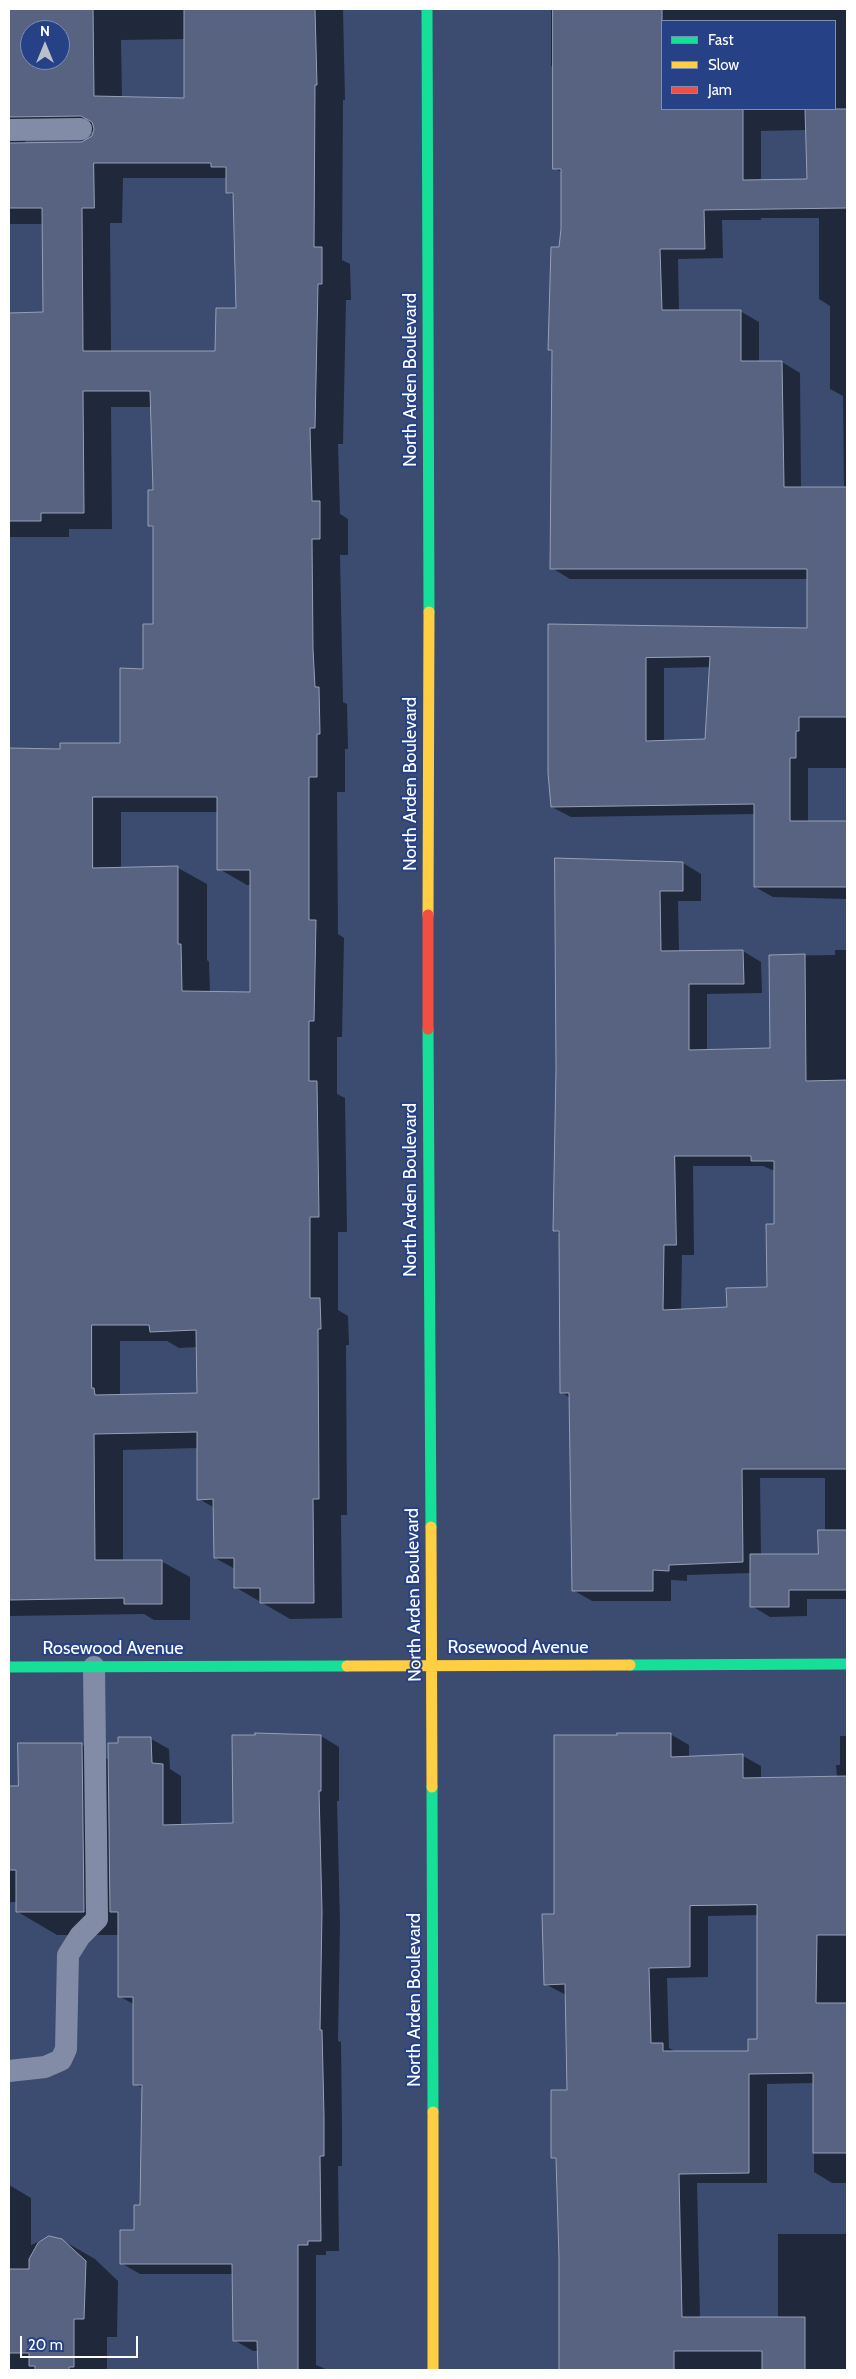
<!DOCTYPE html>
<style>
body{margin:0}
#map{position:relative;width:856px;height:2379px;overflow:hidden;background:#3c4b70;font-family:Cabin,sans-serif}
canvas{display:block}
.frame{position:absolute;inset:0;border:10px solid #fff;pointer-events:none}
.legend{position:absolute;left:661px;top:20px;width:175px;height:90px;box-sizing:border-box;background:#264186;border:1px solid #7d8db6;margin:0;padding:6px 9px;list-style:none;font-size:15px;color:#fff}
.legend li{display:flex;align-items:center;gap:10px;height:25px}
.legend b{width:25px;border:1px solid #7d8db6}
.north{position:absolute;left:20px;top:20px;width:50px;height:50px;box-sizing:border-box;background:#264186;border:1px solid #7d8db6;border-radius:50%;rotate:0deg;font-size:14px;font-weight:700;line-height:20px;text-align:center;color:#fff}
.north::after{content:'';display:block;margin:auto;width:18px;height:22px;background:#bbc0cd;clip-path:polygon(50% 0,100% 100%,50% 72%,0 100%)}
.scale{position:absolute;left:20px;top:2336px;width:118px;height:22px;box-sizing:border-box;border:2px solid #fff;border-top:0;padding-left:6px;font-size:15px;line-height:18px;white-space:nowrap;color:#fff;-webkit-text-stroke:4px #264186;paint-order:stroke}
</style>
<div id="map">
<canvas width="856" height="2379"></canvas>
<div class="frame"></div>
<ul class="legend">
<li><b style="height:6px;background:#16e098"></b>Fast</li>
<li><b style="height:6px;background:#ffcf43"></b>Slow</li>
<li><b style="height:6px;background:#f24e42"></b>Jam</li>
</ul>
<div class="north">N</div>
<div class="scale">20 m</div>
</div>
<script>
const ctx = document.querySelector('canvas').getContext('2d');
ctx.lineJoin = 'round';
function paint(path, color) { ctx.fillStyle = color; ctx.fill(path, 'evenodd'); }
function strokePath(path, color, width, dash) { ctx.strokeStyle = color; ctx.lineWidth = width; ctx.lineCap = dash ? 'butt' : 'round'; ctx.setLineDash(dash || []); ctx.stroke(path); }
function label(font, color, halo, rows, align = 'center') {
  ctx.font = font + ' Cabin,sans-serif'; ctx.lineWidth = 4; ctx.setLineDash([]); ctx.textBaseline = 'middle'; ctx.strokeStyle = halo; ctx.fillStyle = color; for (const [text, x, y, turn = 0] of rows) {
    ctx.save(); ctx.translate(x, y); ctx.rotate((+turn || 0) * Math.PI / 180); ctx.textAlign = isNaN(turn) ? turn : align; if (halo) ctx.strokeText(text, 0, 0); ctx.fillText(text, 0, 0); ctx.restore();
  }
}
paint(new Path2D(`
 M9 9H343L345 100H343L342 260 350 264 351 300H346L343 444H338L340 514 348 519V555H340L343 702 347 704 348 749H345V792H337L338 934 344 938 342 1037H337V1094L345 1098 347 1232H338V1310L348 1316 349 1345H346L347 1515H341L342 1618 290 1619 235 1587V1569L215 1558V1508L199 1499V1448L123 1450V1561H161L190 1577V1620H154L144 1614 9 1616V750H62L122 744 155 625V528L149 525 155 491 152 407H111L112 529H69V537H9V314H44L43 224H9ZM30 30H60V60H30ZM186 39V99L122 98 121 40ZM95 132 88 142 25 144 26 139 37 133ZM123 178H227V192L234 196 237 310 217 352H111L110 223H122ZM121 812H219V869L247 885H251V993H210L209 962 207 960V884L178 868H121ZM120 1341H167L179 1348 198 1347 199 1394 120 1396Z
 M551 9H847V768H808V822H847V899L773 897 755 887V814L571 817 552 807 550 625 809 630 808 579H570L552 568 553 352 549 349 563 229V173L554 168V67L551 66ZM662 21H835V109H662ZM807 130 809 180 761 181V131ZM761 218H819V299L830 306V389L843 396 844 488H801L800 373 782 362H759V322L740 311H679L678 259 723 258 722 220H761ZM711 667 706 741 664 742V668Z
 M556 860 683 863 701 874V901H678L679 952 743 951 761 962 762 993 707 994V1051L771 1050 770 956 835 955V950H847V1599H807V1616L770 1617 752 1606 751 1573 687 1575V1581L671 1580V1601H592L573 1590 570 1398 561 1392 560 1234 554 1230 557 1070ZM693 1166H763L775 1171V1226L769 1288 728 1308 681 1310 682 1255H694ZM760 1478H825V1531L819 1556H761Z
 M297 1734 301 1736H321L339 1747V1801H337L340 1924 338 2041 341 2042 342 2127V2166H338L339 2251H326V2255H316V2365L328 2370H259L258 2351H253L234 2340V2274H140L121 2263 135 2231 142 2206 144 2089 135 2084V2005L119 1996V1935H57L18 1912V1902H9V1787H19L81 1744 109 1760 119 1744 151 1739 169 1749 170 1769 181 1776V1826L234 1825 233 1736Z
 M670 1734 689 1745V1758L743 1756 761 1766V1779L837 1777 836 1765H840V1736H847V2183H832L814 2172V2083L767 2084V2183H697L700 2318H778V2234H847V2370H560V2258L558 2160 552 2157 568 2091 566 1995 545 1984 556 1916ZM758 1915V2040L750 2052H676L669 2048 667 1978 708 1977V1916Z
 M9 2185 31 2198V2245L50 2237 62 2240 95 2259 118 2281 117 2337H107V2370H9Z`), '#0007');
const building = new Path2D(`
 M9 9H93L94 96 184 98V9H315L317 85H315L314 247H322V284H318L315 428H310L312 501H320V539H312L313 649 315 687H319L320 734H317V777H309V920H316L314 1021H309V1081H317L319 1217H310V1298H320L321 1329H318L319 1499H313L314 1603H260V1588H234V1558H214L213 1499 197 1500V1432L94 1434 95 1560H162V1604H124V1598L9 1600V748L60 749V743H120V668L143 669V624H153V526H148V490H153L150 391H83L84 513H41V521H9V313L43 312 42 208H9V143L82 142 92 136 94 129 92 122 81 116 9 117ZM30 30H60V60H30ZM94 163H211V167H226V193H233L236 308H216L215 351H83L82 208H94ZM93 797H217V870H250V992L182 991 181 944H178V866L93 868ZM92 1325H149L150 1332 196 1330 197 1393 95 1395 94 1388H92Z
 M553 9H662V109H743V180L807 179 805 109H847V208L704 210 705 249H660L662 310H741V361H782L784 487H847V717H799V731H796V758H790V821H847V887H754V804L551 807 548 773V624L807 628V569H550L552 350H548L551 247H559L561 229V169H553ZM710 657 705 739 646 741V658Z
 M555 858 683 862V891H660L661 951 743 950 744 984H689V1050L770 1048 769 955 805 954 806 1081 847 1080V1469H742L743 1562 669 1565V1571L653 1570V1591H572L569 1393H560L559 1231H553L556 1069ZM675 1156H751V1161H774V1224H766L767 1287 726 1288 727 1307 663 1310 664 1245H676Z
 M818 1530H847V1590H789V1607H750V1554H818Z
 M255 1733 321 1735V1791H319L322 1912 320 2030H322L324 2116V2156H320L321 2241H308V2245H298V2370H258L257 2341H233L232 2264H120V2230H134V2205H140L142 2085H133V1997H118V1912H110L108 1743H118V1737H151L152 1763 163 1764V1825L233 1823 232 1735H255Z
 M617 1733H671V1757L743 1754V1778L847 1776V1935H817L816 2003H847V2153H813V2073L749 2074V2173L679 2174 682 2317H805V2370H762V2351H674V2370H559V2258L556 2158H551V2090H567L565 1984 544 1985 542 1914H554V1735H617ZM757 1905V2039H748V2051H663V2043H651L649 1968 690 1967V1906Z
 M18 1743H82L84 1912H16V1870H9V1786H18Z
 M49 2236 62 2239 86 2261 84 2319H74V2367H69V2370H35V2366H29V2353H9V2269H29V2259L38 2243Z`);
paint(building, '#576381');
strokePath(building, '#969fb4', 1);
strokePath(new Path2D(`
 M9 130 81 129
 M9 2071 45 2067 61 2060 66 2049 68 1955 80 1936 97 1919 94 1667`), '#838ca6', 22);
strokePath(new Path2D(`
 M427 9 429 612
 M428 1029 431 1527
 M630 1665 847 1664
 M9 1667 347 1666
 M432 1787 433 2112`), '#16e098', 11);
strokePath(new Path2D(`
 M428 915 429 612
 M431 1527 432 1787
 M347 1666 630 1665
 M433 2112V2370`), '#ffcf43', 11);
strokePath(new Path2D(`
 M428 1029V915`), '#f24e42', 11);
label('18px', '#fff', '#264186', [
 ["North Arden Boulevard",411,380,-90],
 ["North Arden Boulevard",411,784,-90],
 ["North Arden Boulevard",411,1190,-90],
 ["North Arden Boulevard",414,1595,-91],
 ["Rosewood Avenue",518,1648],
 ["Rosewood Avenue",113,1649],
 ["North Arden Boulevard",415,2000,-90]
]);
</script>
